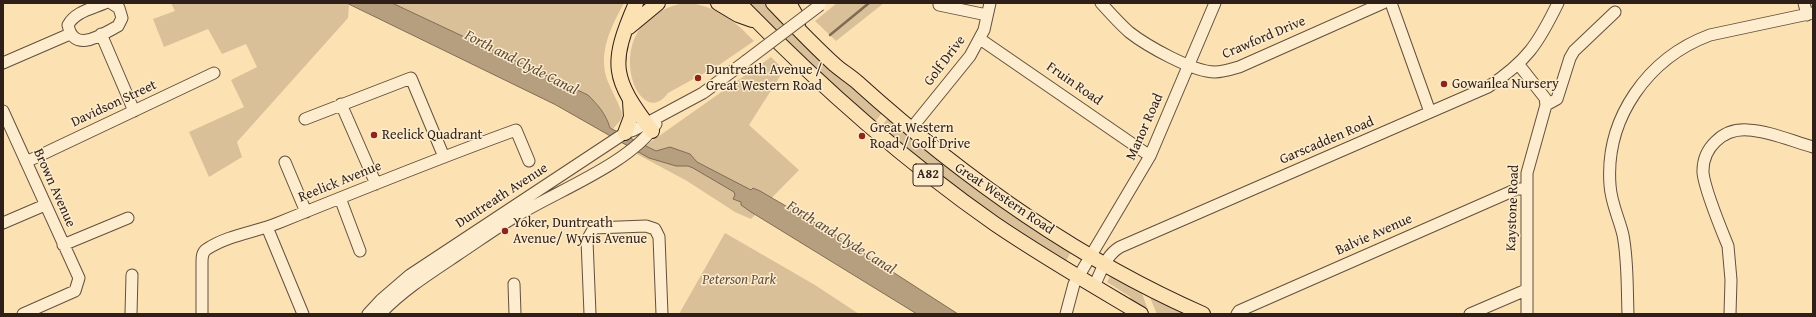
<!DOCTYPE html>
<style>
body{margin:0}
#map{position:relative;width:1816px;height:317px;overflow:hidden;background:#fce1b2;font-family:"Gentium Book Plus",serif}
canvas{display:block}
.frame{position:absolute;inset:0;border:4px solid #2e1f18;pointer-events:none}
</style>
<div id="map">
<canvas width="1816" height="317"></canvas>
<div class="frame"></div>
</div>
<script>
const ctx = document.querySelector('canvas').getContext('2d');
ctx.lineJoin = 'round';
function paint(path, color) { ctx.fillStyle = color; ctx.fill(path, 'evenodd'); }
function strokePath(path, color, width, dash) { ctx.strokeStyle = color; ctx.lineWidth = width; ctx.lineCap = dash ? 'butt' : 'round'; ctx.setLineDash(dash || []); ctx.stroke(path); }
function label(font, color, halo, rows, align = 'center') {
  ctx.font = font + ' "Gentium Book Plus",serif'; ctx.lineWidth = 3; ctx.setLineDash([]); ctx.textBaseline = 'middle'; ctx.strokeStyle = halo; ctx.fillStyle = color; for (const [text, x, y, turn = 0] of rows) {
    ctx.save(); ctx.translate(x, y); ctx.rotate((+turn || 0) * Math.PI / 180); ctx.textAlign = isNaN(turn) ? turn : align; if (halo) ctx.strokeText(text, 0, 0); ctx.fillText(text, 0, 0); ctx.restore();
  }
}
paint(new Path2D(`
 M171 3 349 4 348 18 237 142 242 157 209 177 189 132 244 107 231 80 257 67 246 44 222 54 208 29 164 47 153 19 175 11Z
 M392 3H624C612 25 599 50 606 76 608 85 623 110 622 116 621 121 616 125 613 129L610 128C606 114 598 105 588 95Z
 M686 3C715 5 734 20 754 41L719 65 668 93C637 137 593 17 686 3Z
 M746 3H767L883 112 873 124Z
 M837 3H884L836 41 815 21Z
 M771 57 784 70 749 125 799 170 751 219 735 212 687 181 635 153Z
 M888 118 1073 248 1065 263 1007 226 879 129Z
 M725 233 815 285 859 314H679Z
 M1112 273 1140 288 1148 310 1135 303 1129 296 1107 282Z
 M1148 293 1191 314H1157Z`), '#d9c098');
const water = new Path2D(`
 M347 3H392L588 95C598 105 606 114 610 128L656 151 670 147 690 154 697 162 751 190 753 188 760 191 829 231 958 314H917L751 212 741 205V202L733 199 735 195 734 192 693 168 688 166H676L649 158 556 105Z`);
paint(water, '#b69f7e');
strokePath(water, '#806c55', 1);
strokePath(new Path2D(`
 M830 35 869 3`), '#806c55', 2.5);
const minor = new Path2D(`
 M105 3C91 9 75 12 68 25 74 54 101 35 118 26L122 18 119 8 111 3
 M1101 3C1110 13 1119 23 1129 32 1147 46 1193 72 1215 72 1223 72 1232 69 1239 67L1383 3
 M1391 3 1430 112
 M1804 3 1807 15
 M939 5 987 15
 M101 34 134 111
 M980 39 1150 156
 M3 63 70 34
 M1519 65 1545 98 1546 105
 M341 104 376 184
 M3 111 79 278 75 291 23 314
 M305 119 411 78 444 157
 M910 130 970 56 984 30 990 3
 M26 162 214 73
 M285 162 306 212
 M340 198 360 251
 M3 223 45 205
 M267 227 303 314
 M63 245 128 218
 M514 284 515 314
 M1094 286C1101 272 1106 255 1120 247L1488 87C1527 61 1538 44 1558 3
 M131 314 132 275
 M202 314V262C202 257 202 252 207 249 228 235 256 232 278 223 357 191 436 159 516 130L529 161
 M368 314 381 300 410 275 625 133 634 130 703 93 746 61
 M380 314C403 290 430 273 457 255 477 242 497 227 518 215 557 191 631 163 656 124
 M590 314 587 240 594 228 646 226 655 229 659 237 662 314
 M1066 314 1074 284 1150 156 1215 3
 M1237 314 1239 311 1517 189H1526
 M1470 314 1526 290
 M1527 314V173L1546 105 1557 99 1570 58 1574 51 1615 12
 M1628 314C1627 288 1628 261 1623 235 1619 218 1611 203 1610 185 1605 118 1648 58 1710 35L1813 13
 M1730 314 1731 280 1728 246C1721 229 1705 190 1703 173 1702 148 1723 128 1748 130 1769 131 1792 141 1813 147`);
const major = new Path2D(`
 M636 3C609 65 612 78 652 131
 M718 3 738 15 752 20
 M739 3C818 84 902 159 995 224 1042 256 1092 285 1141 314
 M773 3C793 24 814 46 835 65 842 71 850 76 857 82 960 175 1075 258 1203 314
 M789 3 797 17 798 24
 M629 27 658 3
 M625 133 631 117 630 101`);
strokePath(minor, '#62503e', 13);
strokePath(major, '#2e1f18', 16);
strokePath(minor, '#fdeccd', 11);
strokePath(major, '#fce1b2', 14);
const minorBridge = new Path2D(`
 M746 61 820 5`);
strokePath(minorBridge, '#62503e', 13, []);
strokePath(minorBridge, '#fdeccd', 11);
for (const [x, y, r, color] of [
 [698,78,4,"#8f2418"],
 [1444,84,4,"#8f2418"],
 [374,135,4,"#8f2418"],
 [862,136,4,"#8f2418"],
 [505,231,4,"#8f2418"]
]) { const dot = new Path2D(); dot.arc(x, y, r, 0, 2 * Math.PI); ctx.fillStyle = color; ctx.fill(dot); strokePath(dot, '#fdeccd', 1.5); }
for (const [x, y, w] of [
 [928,175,30]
]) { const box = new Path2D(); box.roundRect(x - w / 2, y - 11, w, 22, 3); ctx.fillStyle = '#fdeccd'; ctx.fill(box); strokePath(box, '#2e1f18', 1); }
label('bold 13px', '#2e1f18', null, [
 ["A82",928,175]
]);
label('14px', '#2e1f18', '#fdeccd', [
 ["Crawford Drive",1264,38,-23],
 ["Golf Drive",945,61,-53],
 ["Fruin Road",1074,84,35],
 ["Davidson Street",114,104,-25],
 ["Manor Road",1145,127,-66],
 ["Garscadden Road",1327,141,-23],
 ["Reelick Avenue",340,182,-22],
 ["Brown Avenue",54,188,66],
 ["Duntreath Avenue",502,196,-33],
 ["Great Western Road",1004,199,34],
 ["Kaystone Road",1513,208,-88],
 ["Balvie Avenue",1374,235,-24]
]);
label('14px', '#2e1f18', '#fdeccd', [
 ["Duntreath Avenue /",706,70],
 ["Great Western Road",706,86],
 ["Gowanlea Nursery",1452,84],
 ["Great Western",870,128],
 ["Road / Golf Drive",870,144],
 ["Reelick Quadrant",382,135],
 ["Yoker, Duntreath",513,223],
 ["Avenue/ Wyvis Avenue",513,239]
], 'left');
label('italic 14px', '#614f3e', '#fdeccd', [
 ["Peterson Park",739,280]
]);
label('italic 15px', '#5e4c3c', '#fdeccd', [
 ["Forth and Clyde Canal",521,63,27],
 ["Forth and Clyde Canal",841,238,32]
]);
</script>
